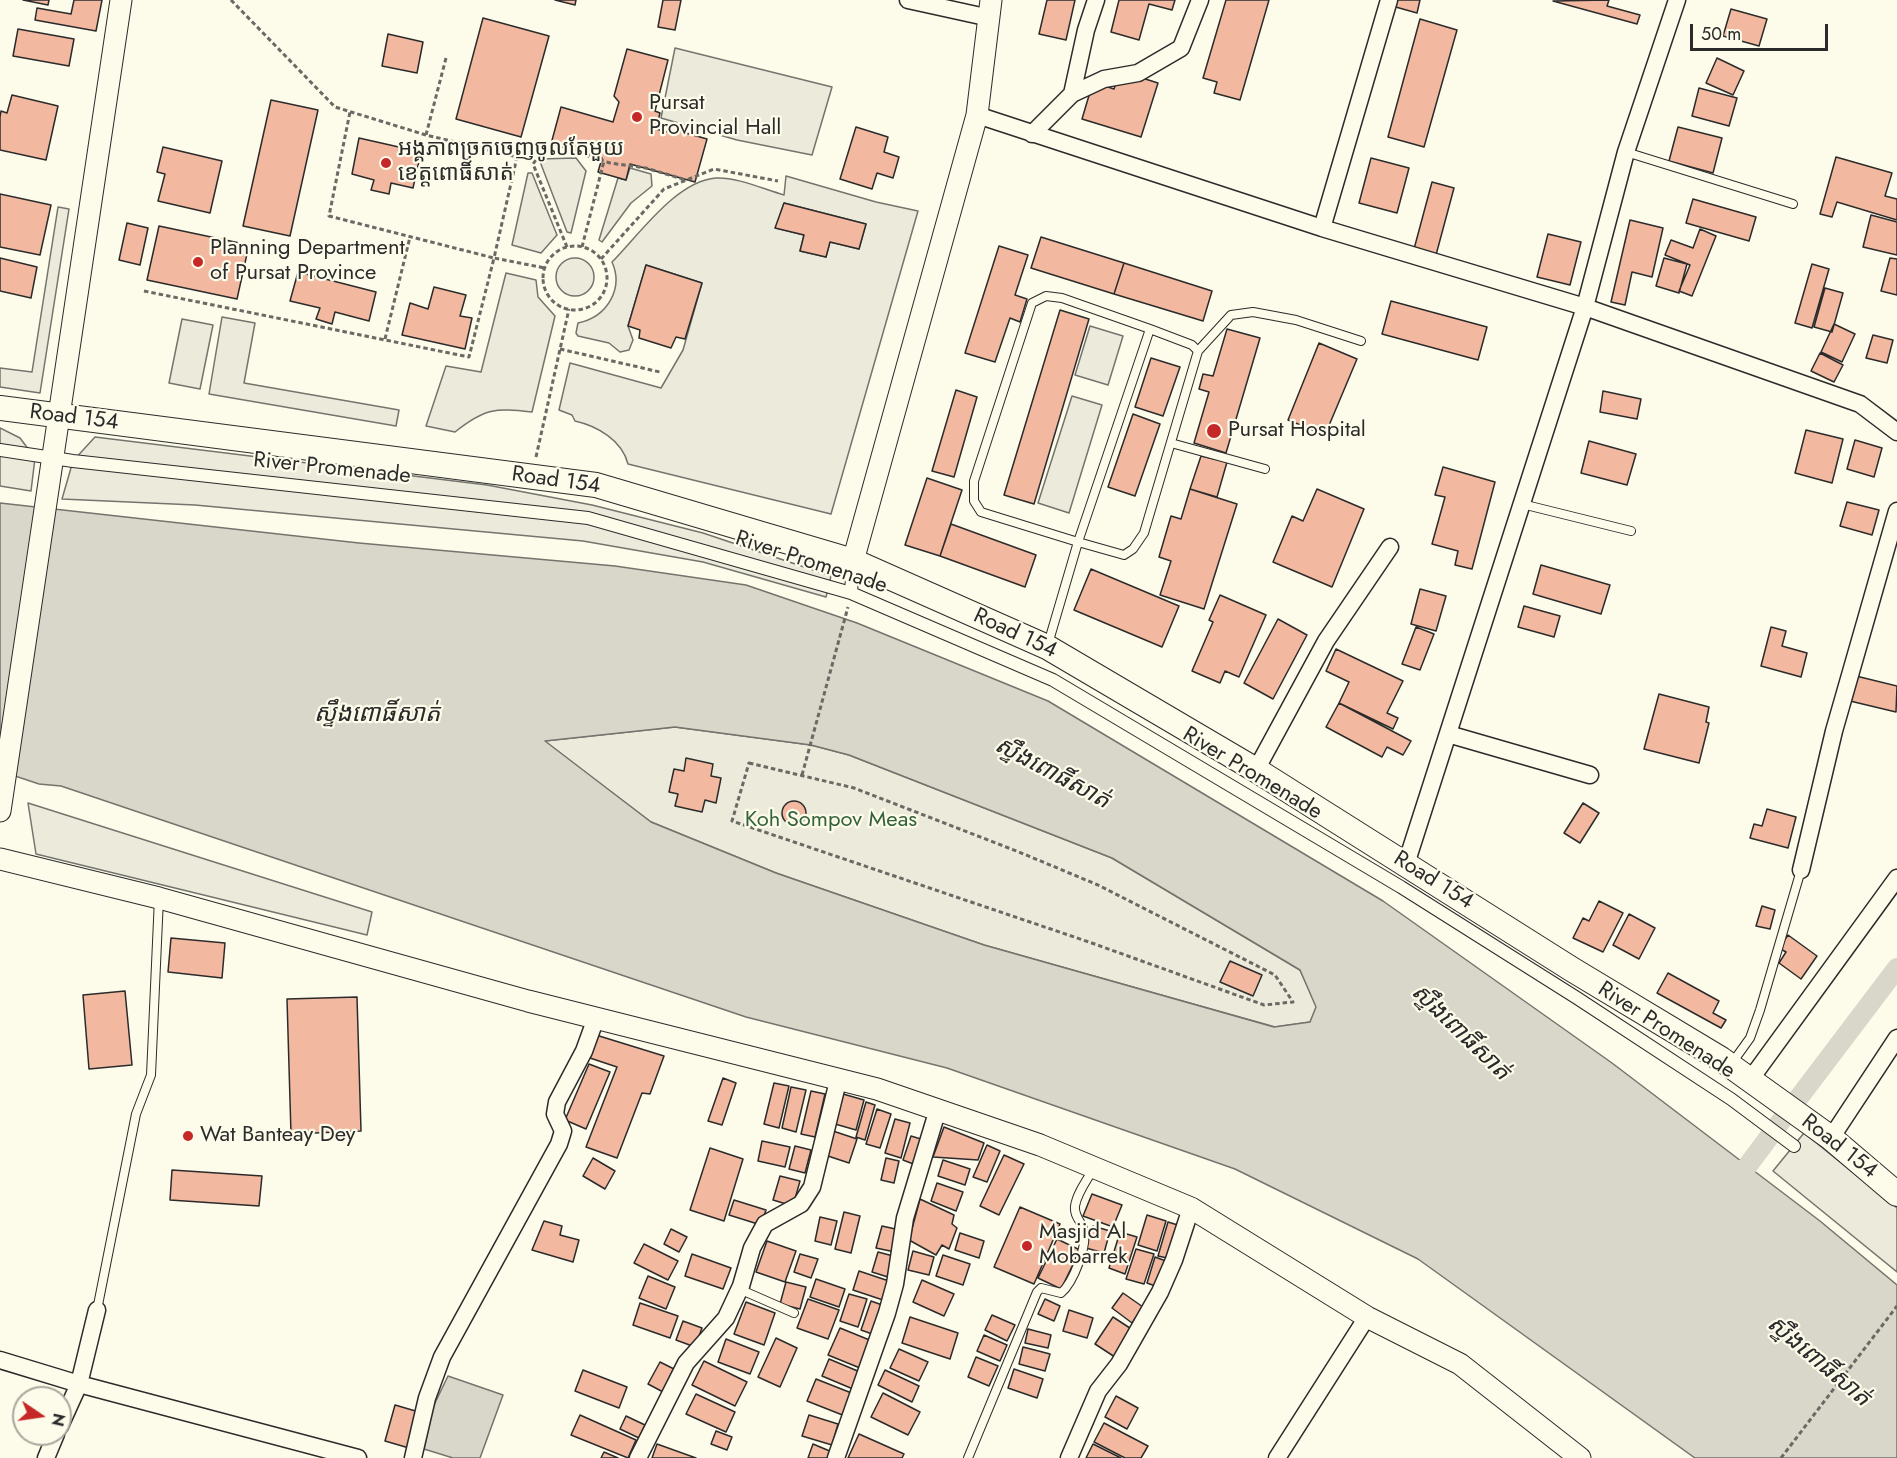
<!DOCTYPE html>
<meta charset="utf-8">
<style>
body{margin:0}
#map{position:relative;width:1897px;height:1458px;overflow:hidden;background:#fdfbea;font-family:Jost,sans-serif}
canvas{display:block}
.north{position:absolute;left:12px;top:1386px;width:60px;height:60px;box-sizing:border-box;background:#fdfbea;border:2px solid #a9a89e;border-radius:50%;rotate:103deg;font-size:16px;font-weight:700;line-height:24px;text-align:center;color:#2b2b2b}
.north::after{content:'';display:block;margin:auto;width:21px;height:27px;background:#c62828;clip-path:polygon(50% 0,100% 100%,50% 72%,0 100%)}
.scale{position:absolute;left:1690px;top:24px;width:138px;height:27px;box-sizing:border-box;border:3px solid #2b2b2b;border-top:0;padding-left:8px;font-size:18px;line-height:21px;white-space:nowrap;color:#2b2b2b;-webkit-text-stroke:4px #fdfbea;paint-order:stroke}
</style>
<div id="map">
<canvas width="1897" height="1458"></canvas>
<div class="north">N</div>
<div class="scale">50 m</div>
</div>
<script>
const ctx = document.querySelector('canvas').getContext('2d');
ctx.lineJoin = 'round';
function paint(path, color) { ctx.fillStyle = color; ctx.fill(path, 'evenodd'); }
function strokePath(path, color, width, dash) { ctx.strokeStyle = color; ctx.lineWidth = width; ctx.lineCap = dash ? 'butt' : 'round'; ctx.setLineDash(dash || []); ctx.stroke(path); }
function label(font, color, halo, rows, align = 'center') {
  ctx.font = font + ' Jost,"Noto Sans Khmer",sans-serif'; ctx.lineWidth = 4.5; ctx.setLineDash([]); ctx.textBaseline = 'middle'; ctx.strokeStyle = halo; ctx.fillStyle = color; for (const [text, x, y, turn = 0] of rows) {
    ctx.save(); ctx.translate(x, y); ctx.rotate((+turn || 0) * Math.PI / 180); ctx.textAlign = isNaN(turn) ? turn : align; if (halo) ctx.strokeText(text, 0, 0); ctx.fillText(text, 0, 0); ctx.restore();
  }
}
const green = new Path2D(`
 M576 158 586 171 571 233 567 232 539 159Z
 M630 168 651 174 652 186 631 203 602 242 599 240 618 178 626 180Z
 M528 173H532L557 235 541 253 512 245Z
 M786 176 876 202 918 211 831 514 628 464C622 440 597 426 575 421L572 415 559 410 570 363 661 388 683 350 702 283 646 265 628 326 633 340 629 350 620 352 609 343 578 336 576 333 578 323C607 317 624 289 612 262 639 235 676 181 716 178 737 177 763 189 784 195ZM784 203 866 224 859 249 830 242 826 257 800 251 804 235 776 228Z
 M58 207 69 209 40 393 0 387V368L32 372Z
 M556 277a19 19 0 1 1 38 0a19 19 0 1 1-38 0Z
 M506 273 536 280 538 297 555 316 532 412C495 408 485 408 455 432L426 426 446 366 481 372Z
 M222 317 255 323 244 383 399 410 396 426 209 394Z
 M182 319 213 325 200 389 169 383Z
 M1090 326 1123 336 1108 385 1075 375Z
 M1072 396 1102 405 1069 513 1038 503Z
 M0 428 20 438 35 458 31 491 0 486Z
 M95 437 487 485 592 505 703 533 831 576 826 597 703 562 583 541 195 505 62 499 73 461Z
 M675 727 811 745 849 755 1112 858 1300 970 1317 1007 1310 1022 1275 1027 984 945 776 873 651 822 544 741Z
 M28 803 372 912 367 935 36 854Z
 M1804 1133 1897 1208V1272L1773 1171Z`);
paint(green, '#ecebdb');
strokePath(green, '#74746e', 1.5);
const parking = new Path2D(`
 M675 48 832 87 812 155 737 140 661 118Z`);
paint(parking, '#eceadb');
strokePath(parking, '#74746e', 1.5);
const water = new Path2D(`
 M0 503 359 543 615 566 746 585 857 623 1048 701 1383 901 1612 1063 1820 1221 1897 1285V1458H1695L1418 1259 1235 1169 947 1068 746 1017 61 786 39 784 0 771ZM675 727 811 745 849 755 1112 858 1300 970 1316 1007 1310 1022 1274 1027 984 945 776 873 651 822 545 741Z
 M448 1376 503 1395 480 1458H453L424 1449 433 1407Z`);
paint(water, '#d8d7c9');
strokePath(water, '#74746e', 1.5);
strokePath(new Path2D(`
 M1794 1104 1897 968
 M1731 1188 1790 1109`), '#d8d7c9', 20);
const building = new Path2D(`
 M23 0H49L48 5Z
 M74 0H102L96 31 35 20 37 8 71 14Z
 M555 0H576L575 5Z
 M663 0H681L675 30 658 27Z
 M1047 0H1075L1066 40 1039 34Z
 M1119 0H1175L1172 10 1149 4 1139 40 1111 32Z
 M1226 0H1269L1240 100 1214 93 1217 82 1203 78Z
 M1386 0H1420L1417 13 1385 4Z
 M1609 0 1607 6 1640 15 1637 24 1553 1Z
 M1731 9 1767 19 1759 46 1723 36Z
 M483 18 549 36 521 137 456 119Z
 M1420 19 1457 30 1424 147 1388 137Z
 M18 29 74 39 69 66 13 56Z
 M388 34 423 42 417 73 382 66Z
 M627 49 668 60 655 111 660 113 656 129 676 134 679 131 707 139 695 182 630 164 626 180 598 172 602 158 551 144 561 107 613 122 619 102 614 96Z
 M1717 58 1744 71 1733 95 1706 83Z
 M1120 71 1158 83 1141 137 1082 119 1093 82 1114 89Z
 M1699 88 1737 98 1729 126 1692 116Z
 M12 95 58 106 46 160 0 150V117L1 111 7 113Z
 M271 100 318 110 290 236 243 226Z
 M856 127 888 137 884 152 899 157 893 178 877 173 872 189 840 179Z
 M1678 127 1722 138 1713 173 1669 161Z
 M359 138 421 152 413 188 391 183 389 194 371 190 374 180 352 174Z
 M163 147 222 161 210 213 158 201 165 174 157 172Z
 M1836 157 1892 173 1885 196 1897 199V220L1837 202 1832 217 1820 214Z
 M1371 158 1409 168 1397 213 1359 203Z
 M1432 182 1454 188 1436 255 1414 249Z
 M0 194 51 205 40 255 0 247Z
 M1693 199 1756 217 1749 241 1686 223Z
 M784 203 866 224 859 249 830 242 826 257 800 251 804 235 775 228Z
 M1871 215 1897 222V255L1863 247Z
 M1630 220 1663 228 1652 277 1632 272 1625 305 1611 302Z
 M127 223 148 228 140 265 119 260Z
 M159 226 249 245 237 299 147 280Z
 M1700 229 1716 236 1692 296 1679 291 1690 265 1665 255 1671 240 1693 248Z
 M1548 234 1581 242 1570 285 1537 277Z
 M1041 237 1124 263 1114 294 1031 268Z
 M999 246 1028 255 1015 295 1027 299 1020 322 1010 318 995 362 965 353Z
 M0 258 37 267 31 298 0 291Z
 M1664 258 1687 264 1679 293 1656 286Z
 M1890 258 1897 259V295L1881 291Z
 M1124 263 1212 291 1203 321 1114 294Z
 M1812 264 1829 269 1812 328 1795 323Z
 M646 265 702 283 685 339 676 337 671 348 639 338 640 330 628 326Z
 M298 272 376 292 369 321 335 312 332 324 316 319 320 308 290 301Z
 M434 287 466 295 460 316 472 318 465 349 402 335 410 303 428 309Z
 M1825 288 1843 293 1832 332 1814 327Z
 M1391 301 1487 327 1478 360 1382 334Z
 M1060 310 1089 319 1034 504 1004 495Z
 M1834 324 1855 334 1842 362 1821 352Z
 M1227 329 1260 338 1226 453 1194 443 1209 392 1199 389 1203 374 1213 376Z
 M1873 335 1893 340 1887 363 1866 358Z
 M1319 343 1357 359 1325 435 1288 420Z
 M1820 353 1843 365 1834 382 1811 371Z
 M1151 358 1180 367 1163 416 1135 407Z
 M956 390 977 397 954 477 932 471Z
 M1603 391 1641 399 1637 419 1600 412Z
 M1133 414 1160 424 1135 496 1108 487Z
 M1806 430 1843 439 1832 483 1795 473Z
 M1855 440 1882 448 1874 477 1847 469Z
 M1589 441 1636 454 1627 485 1581 473Z
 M1201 456 1227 462 1217 497 1190 489Z
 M1443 467 1495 482 1472 569 1455 565 1458 551 1432 544 1445 497 1435 495Z
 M927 478 962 490 940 556 905 545Z
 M1190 489 1237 504 1204 609 1160 595 1171 561 1159 557 1171 516 1181 519Z
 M1317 489 1364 509 1332 587 1273 562 1292 516 1303 521Z
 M1847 502 1879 510 1872 535 1840 526Z
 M951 524 1036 555 1025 587 940 556Z
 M1541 565 1610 585 1601 614 1533 594Z
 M1091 569 1179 606 1162 647 1074 610Z
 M1420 589 1446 596 1436 631 1411 624Z
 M1220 595 1266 615 1239 677 1225 671 1220 683 1192 671 1213 622 1209 620Z
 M1524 606 1560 616 1554 637 1518 627Z
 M1278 619 1307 635 1273 699 1244 683Z
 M1416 627 1434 634 1420 670 1402 664Z
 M1771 627 1786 631 1782 646 1807 653 1801 677 1761 666Z
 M1336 649 1403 681 1387 713 1398 718 1393 729 1339 703 1349 682 1326 671Z
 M1856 676 1897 686 1896 712 1850 701Z
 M1659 694 1709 707 1706 722 1709 723 1699 763 1644 749Z
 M1339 703 1411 741 1403 755 1387 747 1382 757 1326 727Z
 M686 758 713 764 711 776 721 778 716 803 705 800 702 812 675 806 678 794 669 792 674 769 684 771Z
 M782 813a12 12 0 1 1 24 0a12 12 0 1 1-24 0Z
 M1583 803 1599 813 1580 843 1564 833Z
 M1767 809 1796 817 1788 848 1750 838 1754 824 1762 826Z
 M1599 901 1623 913 1603 952 1573 938 1583 918 1589 921Z
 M1762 906 1775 910 1770 929 1756 926Z
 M1629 914 1655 928 1639 959 1613 945Z
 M1788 935 1817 956 1801 979 1779 963 1786 952 1779 948Z
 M171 938 225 943 222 978 168 972Z
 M1230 961 1262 975 1253 996 1220 982Z
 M1668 973 1719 1001 1713 1013 1726 1020 1721 1028 1657 993Z
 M125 991 132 1065 89 1069 83 995Z
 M357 997 361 1131 291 1134 287 999Z
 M596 1035 664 1056 650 1094 642 1093 617 1158 586 1147 617 1067 584 1056Z
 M589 1064 610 1072 586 1129 565 1120Z
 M723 1078 736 1083 722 1125 708 1121Z
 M774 1083 789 1086 779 1128 764 1124Z
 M791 1087 806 1090 796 1132 782 1128Z
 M811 1091 825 1094 815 1137 801 1134Z
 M843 1094 864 1100 856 1130 835 1124Z
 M866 1102 875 1105 865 1140 856 1137Z
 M877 1109 891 1114 880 1148 866 1144Z
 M895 1119 910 1123 901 1158 885 1153Z
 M944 1127 984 1143 978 1160 933 1157Z
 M833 1131 857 1139 849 1163 825 1155Z
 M911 1136 924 1140 916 1165 903 1160Z
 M762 1141 790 1147 785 1167 758 1161Z
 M987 1145 1000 1151 987 1182 973 1177Z
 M795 1146 811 1150 805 1173 789 1169Z
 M710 1148 743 1159 724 1221 690 1210Z
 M1004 1155 1024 1164 999 1215 980 1206Z
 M593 1158 615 1171 605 1189 583 1176Z
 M886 1158 899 1161 894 1183 881 1180Z
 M943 1160 970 1169 965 1185 938 1176Z
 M172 1170 262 1176 259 1206 170 1200Z
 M780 1176 800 1181 793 1206 773 1200Z
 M937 1183 963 1192 956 1211 931 1201Z
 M1092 1194 1122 1205 1113 1227 1083 1216Z
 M920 1199 954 1215 952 1224 957 1228 949 1249 942 1245 936 1255 909 1240Z
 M734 1200 766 1210 761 1225 729 1215Z
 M1020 1207 1060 1224 1034 1284 994 1267Z
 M844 1212 860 1216 851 1253 835 1249Z
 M1147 1215 1166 1221 1157 1251 1138 1245Z
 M820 1217 837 1221 831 1245 815 1241Z
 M544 1221 562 1226 560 1235 579 1240 573 1262 532 1250Z
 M1168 1222 1181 1226 1172 1259 1158 1256Z
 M882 1226 900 1230 895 1252 876 1248Z
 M1093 1226 1110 1231 1104 1253 1086 1248Z
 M671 1229 687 1237 679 1252 664 1244Z
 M1120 1232 1137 1237 1125 1274 1109 1268Z
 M960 1233 984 1241 979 1258 955 1250Z
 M1057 1239 1080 1250 1061 1289 1038 1278Z
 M767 1241 796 1251 785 1282 756 1272Z
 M644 1244 678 1261 668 1280 634 1263Z
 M1136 1249 1154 1254 1144 1284 1126 1279Z
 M913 1251 934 1257 929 1275 908 1270Z
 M878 1252 897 1257 891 1278 872 1272Z
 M692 1254 731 1268 723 1289 685 1276Z
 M800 1254 818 1259 811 1278 794 1272Z
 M943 1255 970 1264 963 1285 936 1276Z
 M1155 1257 1166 1261 1158 1287 1147 1283Z
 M859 1271 892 1282 886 1301 853 1290Z
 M648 1276 675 1287 666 1309 639 1298Z
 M816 1279 845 1289 839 1307 810 1297Z
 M922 1280 954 1294 944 1316 913 1302Z
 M786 1282 806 1287 800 1309 780 1304Z
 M1123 1293 1143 1307 1132 1323 1112 1308Z
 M849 1294 867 1299 858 1327 840 1321Z
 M808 1299 839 1310 828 1339 797 1328Z
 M1045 1299 1060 1306 1054 1321 1038 1314Z
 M871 1301 885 1306 875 1335 861 1330Z
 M746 1302 775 1313 764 1345 734 1334Z
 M640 1303 678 1316 670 1338 633 1325Z
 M1069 1310 1093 1318 1087 1338 1063 1331Z
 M992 1315 1015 1325 1007 1341 985 1330Z
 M910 1317 958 1333 950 1359 902 1343Z
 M1113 1317 1136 1332 1118 1359 1095 1344Z
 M683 1321 702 1328 695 1347 676 1340Z
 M840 1328 872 1341 860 1368 828 1355Z
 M1028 1329 1051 1335 1048 1348 1025 1343Z
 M984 1335 1007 1345 1000 1361 977 1351Z
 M776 1338 797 1348 780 1387 758 1377Z
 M726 1339 759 1352 750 1374 718 1362Z
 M1023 1347 1050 1354 1045 1371 1019 1364Z
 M899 1349 928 1362 919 1381 890 1368Z
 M976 1357 998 1366 989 1386 968 1377Z
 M829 1359 860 1372 853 1389 822 1376Z
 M704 1361 747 1382 735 1406 692 1385Z
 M660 1362 676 1370 665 1393 648 1384Z
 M1014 1369 1043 1379 1037 1398 1008 1388Z
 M583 1370 627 1387 619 1408 575 1391Z
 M885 1370 919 1386 912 1402 878 1385Z
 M816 1379 854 1394 845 1416 807 1401Z
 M883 1393 920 1412 908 1435 871 1417Z
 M696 1394 735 1412 726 1432 686 1414Z
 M1116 1396 1138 1408 1127 1429 1105 1417Z
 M395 1405 419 1412 409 1448 385 1441Z
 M580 1415 636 1440 628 1458 571 1435Z
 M809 1415 838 1424 832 1445 802 1436Z
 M626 1416 645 1425 639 1438 620 1429Z
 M1104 1423 1148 1446 1141 1458H1125L1094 1442Z
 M716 1431 732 1437 727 1450 711 1444Z
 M859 1434 904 1454 902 1458H848Z
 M657 1444 696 1458H652Z
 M813 1444 832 1452 830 1458H808Z
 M1093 1444 1121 1458H1086Z
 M604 1452 618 1458H601Z`);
paint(building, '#f2b8a0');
strokePath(building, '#2b2b2b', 1.5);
const service = new Path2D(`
 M1626 152 1793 204
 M1150 329 1062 298 1046 296 1032 303 974 481V501L981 512 1078 542 1150 329 1192 345 1198 351
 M1171 443 1265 469
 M1522 504 1631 531
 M1048 644 1078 542 1124 555 1133 549 1144 533 1198 351 1231 315 1253 312 1296 320 1361 341
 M1732 1063 1750 1038 1760 1010 1801 870
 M739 1289 794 1313
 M97 1310 136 1114 151 1075 159 898
 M968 1458 1037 1292 1041 1288 1061 1293C1073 1283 1089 1244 1083 1228 1080 1220 1074 1216 1075 1206 1077 1193 1087 1180 1094 1168`);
const pedestrian = new Path2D(`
 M0 450 73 461 588 518 851 593 1053 680 1401 887 1577 998 1731 1099 1794 1146
 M851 593 853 561`);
const minor = new Path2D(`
 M908 0 990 18
 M1072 94 1086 30 1096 0
 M977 115 1322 228 1585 307 1860 404 1897 432
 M1032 134 1072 94 1104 79 1138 73 1181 48 1200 0
 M1322 228 1389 0
 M1448 734 1590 775
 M1256 770 1326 641 1390 547
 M1406 864 1585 307 1626 152 1677 0
 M1801 870 1834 731 1897 511
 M1750 1080 1897 878
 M1831 1138 1897 1038
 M0 1360 79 1384 358 1458
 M60 1426 79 1384 97 1310
 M46 1458 56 1434
 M413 1458 427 1398 442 1357 559 1144 563 1131 555 1114 557 1102 584 1051 596 1018
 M638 1458 686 1363 726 1318 741 1286 752 1248 765 1224 801 1204 812 1187 838 1081
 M836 1458 887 1313 895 1284 905 1218 938 1109
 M1069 1458 1098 1391 1119 1364 1160 1292 1174 1260 1191 1208
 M1277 1458 1367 1317`);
const tertiary = new Path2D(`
 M853 561 977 115 991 0
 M0 811 121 0
 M0 859 159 898 528 1001 877 1089 1040 1145 1191 1208 1367 1317 1460 1364 1580 1458`);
const secondary = new Path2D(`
 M0 408 596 485 853 561 1047 647 1256 770 1573 970 1721 1059 1831 1138 1897 1194`);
strokePath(service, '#2b2b2b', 10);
strokePath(pedestrian, '#2b2b2b', 14);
strokePath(minor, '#2b2b2b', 19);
strokePath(tertiary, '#2b2b2b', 23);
strokePath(secondary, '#2b2b2b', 26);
strokePath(new Path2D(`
 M231 0 335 107 426 135
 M446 58 426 135 517 157 494 258 545 268
 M543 278a32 32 0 1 1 64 0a32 32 0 1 1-64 0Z
 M567 247 533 164 543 150 567 149 610 163 646 168 686 180
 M582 247 604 161
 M601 259 664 189 714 169 778 181
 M144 291 469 357 494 258 329 216 350 112
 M385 339 410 237
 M560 349 660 372
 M536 457 569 309
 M749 763 854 788 1019 852 1098 885 1275 975 1293 1002 1264 1005 1089 942 732 821Z
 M802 775 848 607
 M1781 1458 1897 1306`), '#6a6964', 3, [4.5, 3]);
strokePath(service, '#fdfbea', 8);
strokePath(pedestrian, '#fdfbea', 12);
strokePath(minor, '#fdfbea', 16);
strokePath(tertiary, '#fdfbea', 21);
strokePath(secondary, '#fdfbea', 24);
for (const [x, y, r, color] of [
 [637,117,6,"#c62828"],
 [386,163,6,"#c62828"],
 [198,262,6,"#c62828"],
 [1214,431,8,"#c62828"],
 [188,1136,6,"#c62828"],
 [1027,1246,6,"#c62828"]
]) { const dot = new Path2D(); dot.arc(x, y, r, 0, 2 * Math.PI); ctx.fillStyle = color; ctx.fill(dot); strokePath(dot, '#fdfbea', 2); }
label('22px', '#2b2b2b', '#fdfbea', [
 ["Pursat",649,104],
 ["Provincial Hall",649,129],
 ["អង្គភាពច្រកចេញចូលតែមួយ",398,150],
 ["ខេត្តពោធិ៍សាត់",398,175],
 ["Planning Department",210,249],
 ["of Pursat Province",210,274],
 ["Pursat Hospital",1228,431],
 ["Wat Banteay Dey",200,1136],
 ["Masjid Al",1039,1233],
 ["Mobarrek",1039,1258]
], 'left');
label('22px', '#2b2b2b', '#fdfbea', [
 ["Road 154",74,418,7],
 ["River Promenade",332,469,6],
 ["Road 154",556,481,8],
 ["River Promenade",811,563,18],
 ["Road 154",1015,634,25],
 ["River Promenade",1252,774,31],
 ["Road 154",1433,881,32],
 ["River Promenade",1666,1031,33],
 ["Road 154",1839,1147,38]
]);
label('22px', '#34623c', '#fdfbea', [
 ["Koh Sompov Meas",831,821]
]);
label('italic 24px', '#2b2b2b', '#fdfbea', [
 ["ស្ទឹងពោធិ៍សាត់",377,715],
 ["ស្ទឹងពោធិ៍សាត់",1052,774,28],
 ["ស្ទឹងពោធិ៍សាត់",1460,1033,44],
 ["ស្ទឹងពោធិ៍សាត់",1818,1362,40]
]);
</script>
